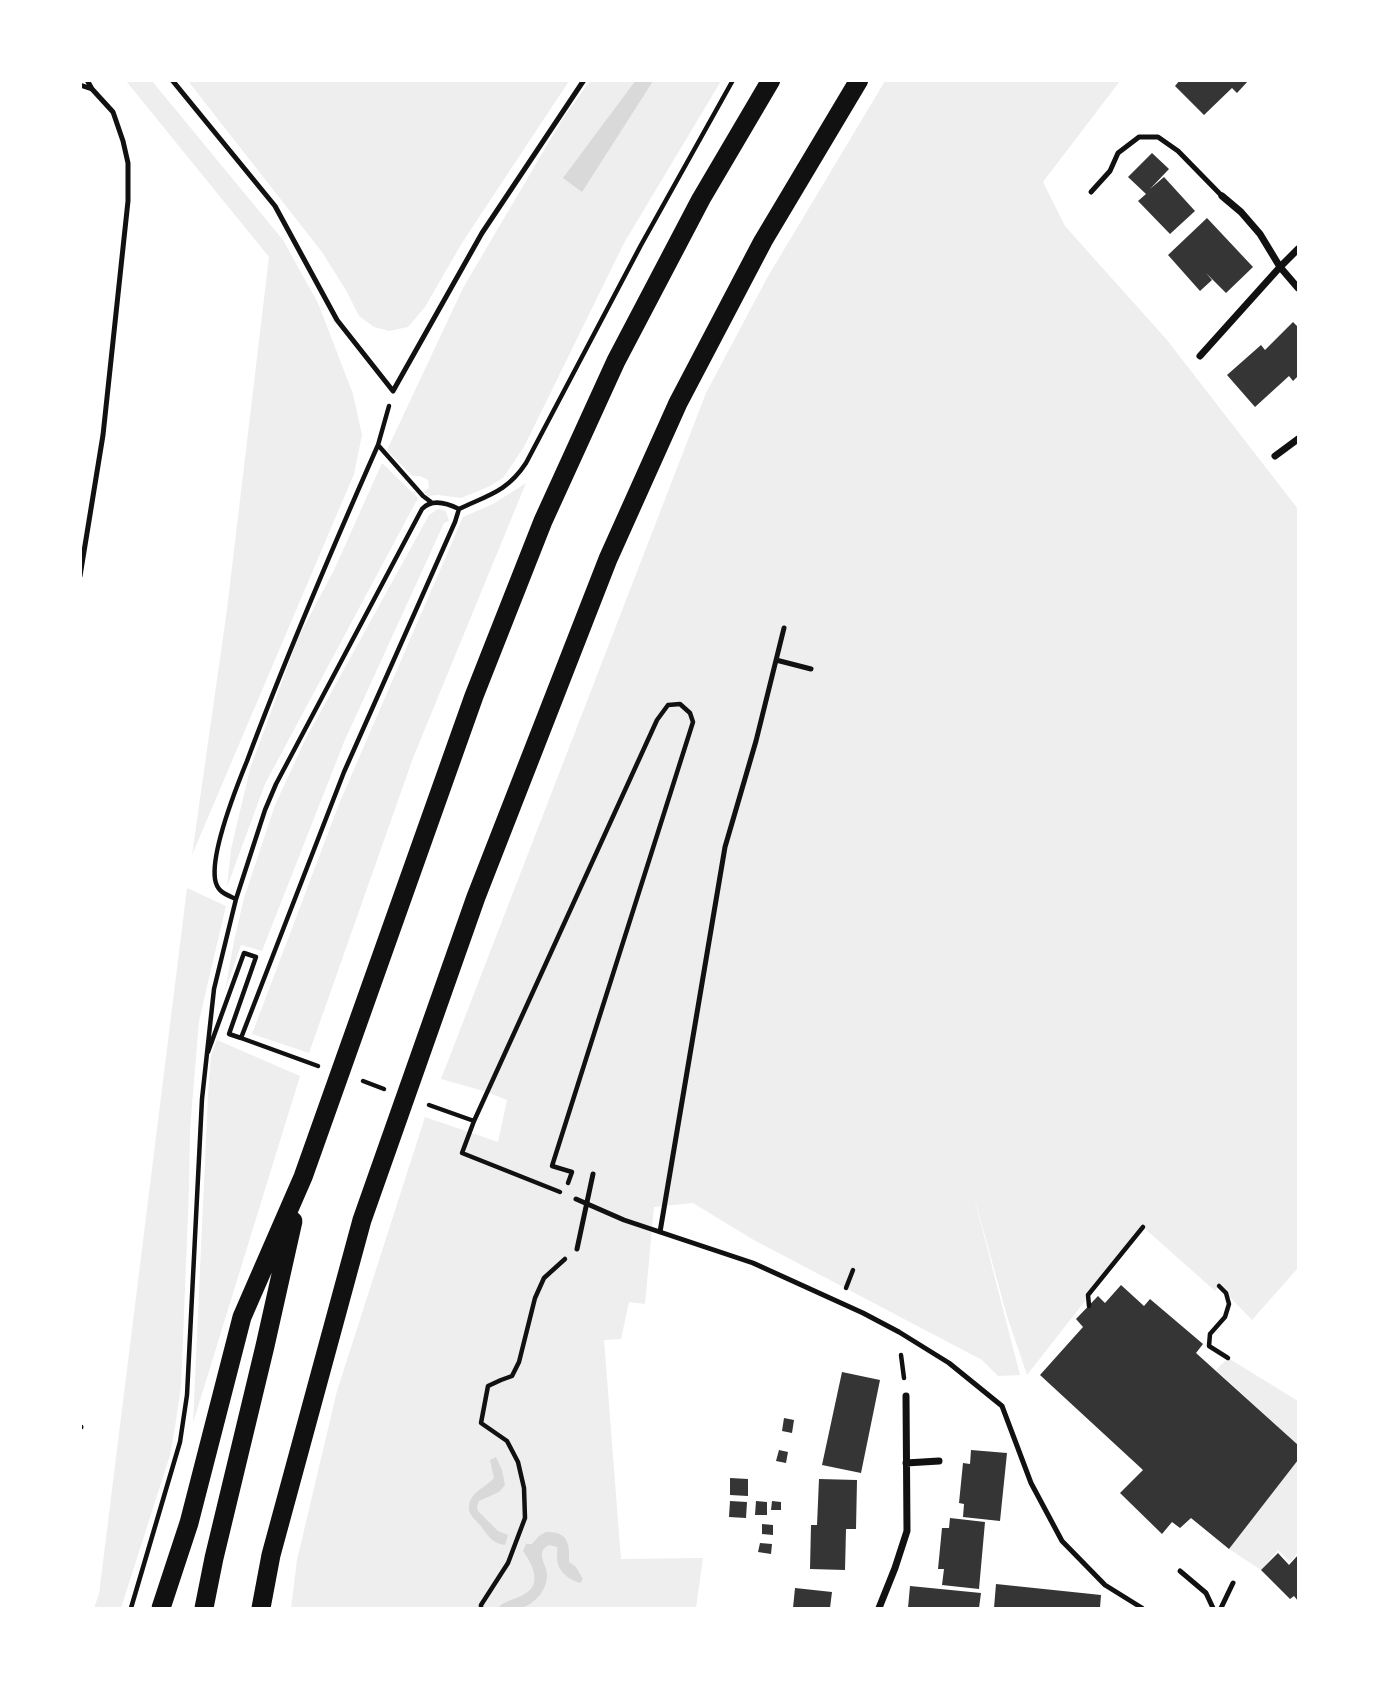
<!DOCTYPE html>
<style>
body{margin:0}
#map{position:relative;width:1379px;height:1689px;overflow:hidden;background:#fff;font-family:"Open Sans",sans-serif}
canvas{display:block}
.frame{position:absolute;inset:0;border:82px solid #fff;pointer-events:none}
</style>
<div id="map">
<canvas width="1379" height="1689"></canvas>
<div class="frame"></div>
</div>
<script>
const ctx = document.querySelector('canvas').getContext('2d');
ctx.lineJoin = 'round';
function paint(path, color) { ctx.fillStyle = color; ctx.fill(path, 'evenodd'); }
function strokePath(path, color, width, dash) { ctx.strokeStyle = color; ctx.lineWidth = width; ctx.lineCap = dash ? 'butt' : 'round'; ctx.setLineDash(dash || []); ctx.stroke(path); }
paint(new Path2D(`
 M126 81H152L283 240 318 303 353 394 362 435 354 474 192 855 227 609 269 257Z
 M188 81H569L462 243 425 307 408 327 389 331 374 327 359 316 347 292 322 252Z
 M590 81H721L624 243 524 447 503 478 488 487 461 498 438 495 428 496 423 492 429 488 428 480 420 476H412L387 450 463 288 563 118Z
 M885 81H1120L1043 182 1065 226 1167 340 1298 509V1268L1252 1320 1219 1286 1215 1291 1143 1227 1027 1375 1007 1316 972 1189 1020 1375 998 1376 982 1360 752 1239 693 1203 654 1207 645 1304 629 1302 621 1339 604 1340 621 1559 703 1558 696 1608H291L297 1560 337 1391 425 1117 498 1142 507 1100 487 1092 441 1079 706 393 767 278Z
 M382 463 418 498 265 784 227 887 231 849 250 769 298 638 334 570Z
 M526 483 413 758 309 1053 252 1034 339 804 463 517 493 504Z
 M438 509 446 511 449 521 444 523 344 742 262 951 241 945 225 991 234 941 244 898 275 805 305 740 429 515Z
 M187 888 226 906 199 1021 190 1130 189 1190 181 1387 175 1427 170 1455 121 1608H94L99 1594Z
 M217 1040 300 1076 193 1423 208 1095 211 1055Z
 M1228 1358 1298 1401V1445L1216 1370Z
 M1298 1460V1552L1290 1562 1278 1550 1261 1570 1229 1549Z`), '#eee');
paint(new Path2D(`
 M636 80 653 81 582 192 563 178Z
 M496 1457 502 1470 505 1485 499 1492 479 1501 477 1507 478 1511 498 1531 508 1535 505 1545C491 1543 488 1535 480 1525 473 1517 466 1513 470 1501 474 1491 487 1486 494 1478L490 1460Z
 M546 1532C568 1531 570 1544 569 1562L576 1567 583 1579 580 1583C572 1581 560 1573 558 1564 556 1558 558 1552 557 1547L549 1545C546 1547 543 1548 542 1553 541 1560 547 1568 547 1575 547 1590 535 1604 521 1608 514 1610 505 1609 498 1608 505 1600 514 1600 523 1595 543 1585 533 1565 523 1551L526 1544H532L539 1536Z`), '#d9d9d9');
paint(new Path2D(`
 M1180 80H1249L1237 93 1232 88 1204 115 1175 86Z
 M1152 153 1169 169 1150 189 1164 177 1195 211 1170 234 1138 201 1146 194 1128 177Z
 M1207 218 1253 267 1226 293 1206 273 1212 280 1200 291 1168 255Z
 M1293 322 1298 327V376L1293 381 1289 376 1255 407 1227 375 1261 345 1265 350Z
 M1121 1285 1144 1306 1150 1299 1203 1344 1196 1353 1298 1445V1460L1229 1549 1191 1518 1180 1528 1172 1522 1162 1534 1120 1493 1143 1470 1040 1375 1083 1327 1076 1319 1098 1296 1105 1303Z
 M842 1372 880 1380 861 1473 822 1465Z
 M784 1418 794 1420 792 1433 782 1431Z
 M779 1450 788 1452 786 1463 776 1461Z
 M971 1450 1007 1453 1000 1521 963 1517 964 1504 959 1503 963 1463 970 1464Z
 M730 1478 748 1479V1496L730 1495Z
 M819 1479 857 1480 856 1529H846L845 1570 810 1569 811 1525H817Z
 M730 1501 747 1502 746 1518 729 1517Z
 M756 1501 767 1502V1515H755Z
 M772 1501 781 1502V1510H771Z
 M950 1518 985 1522 979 1589 942 1585 944 1569H938L942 1528H949Z
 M762 1524 773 1525V1535L762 1534Z
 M760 1543 772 1544 771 1554 758 1552Z
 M1278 1553 1289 1565 1298 1555V1601L1294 1596 1290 1599 1261 1570Z
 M996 1584 1101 1595 1100 1608H994Z
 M910 1586 981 1593 979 1608H908Z
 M795 1588 832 1592 830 1608H793Z`), '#353535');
strokePath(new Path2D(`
 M378 445 423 496 431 502
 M236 899C225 894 217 892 215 879 211 851 236 788 247 761 287 654 332 549 378 445L389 406
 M208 1052 244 953 256 957 229 1034 241 1038
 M318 1066 241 1038 344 772 455 522 459 509
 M363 1081 384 1089
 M429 1105 474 1121 657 720 668 705 680 704 690 713 693 722 552 1166 572 1172 568 1183
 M474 1121 462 1153 560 1192
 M1219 1286 1226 1293 1229 1304 1225 1317 1210 1334 1209 1346 1228 1358
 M846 1288 853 1270
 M1089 1306 1088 1295 1143 1227
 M901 1355 904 1378
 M131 1608 180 1442 187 1395 202 1099 214 989 236 899 265 810 276 784 422 509C432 498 447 503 459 509 488 495 507 492 526 463L641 245 733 80
 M481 1608V1605L508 1563 525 1518 524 1488 518 1462 507 1441 481 1423 488 1386 501 1380 512 1376 519 1362 535 1298 544 1278 565 1259`), '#111', 4.5);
strokePath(new Path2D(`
 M172 80 275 206 337 320 393 391 482 233 584 80
 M80 85 92 89
 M1091 192 1110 171 1118 153 1139 137H1158L1178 151 1222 196
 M80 576 103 435 128 201V163L123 141 113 112 92 89 87 80
 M776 660 811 669
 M576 1199 624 1220 753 1263 863 1313 899 1332 949 1363 1002 1406 1031 1483 1062 1541 1105 1585 1142 1608
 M660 1232 725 847 756 741 784 628
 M577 1249 593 1174
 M80 1427H81
 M1180 1571 1206 1593 1213 1608
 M1221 1608 1233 1583`), '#111', 5);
strokePath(new Path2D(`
 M1222 196 1241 212 1260 234 1280 267 1298 288
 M1200 356 1280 267 1298 249
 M1275 456 1298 439
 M906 1463 939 1461
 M879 1608 895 1568 907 1531 906 1396`), '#111', 7);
strokePath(new Path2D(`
 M161 1608 189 1523 242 1317 303 1177 474 696 543 521 616 361 701 199 771 80
 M204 1608 214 1558 265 1346 293 1221
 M261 1608 271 1555 362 1220 476 897 608 559 678 403 763 241 859 80`), '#111', 19);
</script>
